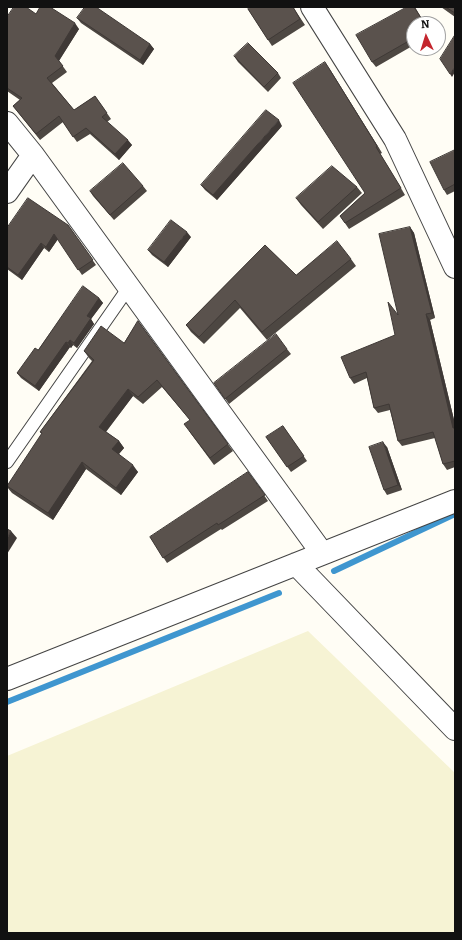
<!DOCTYPE html>
<style>
body{margin:0}
#map{position:relative;width:462px;height:940px;overflow:hidden;background:#fffdf5;font-family:Bitter,serif}
canvas{display:block}
.frame{position:absolute;inset:0;border:8px solid #111;pointer-events:none}
.north{position:absolute;left:406px;top:16px;width:40px;height:40px;box-sizing:border-box;background:#fff;border:1px solid #a0a0a0;border-radius:50%;rotate:356deg;font-size:11px;font-weight:700;line-height:16px;text-align:center;color:#111}
.north::after{content:'';display:block;margin:auto;width:14px;height:18px;background:#c4262e;clip-path:polygon(50% 0,100% 100%,50% 72%,0 100%)}
</style>
<div id="map">
<canvas width="462" height="940"></canvas>
<div class="frame"></div>
<div class="north">N</div>
</div>
<script>
const ctx = document.querySelector('canvas').getContext('2d');
ctx.lineJoin = 'round';
function paint(path, color) { ctx.fillStyle = color; ctx.fill(path, 'evenodd'); }
function strokePath(path, color, width, dash) { ctx.strokeStyle = color; ctx.lineWidth = width; ctx.lineCap = dash ? 'butt' : 'round'; ctx.setLineDash(dash || []); ctx.stroke(path); }
paint(new Path2D(`
 M308 631 455 773V933H7V756Z`), '#f6f3d4');
strokePath(new Path2D(`
 M334 571 455 514
 M7 702 279 593`), '#3f96cf', 6);
const service = new Path2D(`
 M7 462 129 287`);
const minor = new Path2D(`
 M312 7 395 139 455 267
 M7 123 33 155 322 553
 M7 192 33 155
 M296 564 455 729
 M7 679 455 501`);
strokePath(service, '#444', 14);
strokePath(minor, '#444', 24);
strokePath(service, '#fff', 12);
strokePath(minor, '#fff', 22);
paint(new Path2D(`
 M293 7 305 25 272 46 248 9Z
 M415 7 425 24H414V45L376 67 372 62Z
 M441 7H455V17Z
 M36 14 79 29 59 61 67 72 52 83 74 110 95 96 111 119 107 122 132 145 119 160 90 134 77 142 63 122 40 140 13 106 20 100 7 91V17Z
 M77 18 150 44 154 49 143 65 81 23Z
 M234 56 278 73 281 78 268 92 238 62Z
 M329 68 382 153 380 154 405 195 349 229 340 216 365 193Z
 M282 126 217 200 205 190 201 185Z
 M455 150V191L447 195 444 190Z
 M143 186 147 191 114 220 93 196 90 191Z
 M357 187 362 193 323 229 301 205 296 198Z
 M68 225 96 265 82 275 58 239 49 252 44 248 22 280 7 269V228Z
 M410 227 414 233 435 318 430 320 455 424V467L447 470 443 464 435 438 402 446 398 441 390 410 378 413 374 408 367 378 354 384 350 378 395 335Z
 M191 237 168 267 152 255 148 250Z
 M265 245 296 275 351 259 356 266 267 340 240 308 204 344 191 332 186 325Z
 M99 298 103 303 91 319 94 324 77 348 73 345 71 348 70 347 39 391 21 378 17 373 38 350Z
 M138 321 233 451 214 465 189 431 190 420 162 387 143 404 133 396 106 432 119 441 124 448 119 454 138 472 121 495 86 469 53 520 12 493 7 487 42 434 40 432 92 361 89 358 84 351 124 343Z
 M287 349 291 354 229 404 214 383Z
 M283 426 307 461 291 472 266 437Z
 M387 447 402 490 387 495 384 490Z
 M248 472 268 501 222 530 221 529 167 563 150 537Z`), '#4d4742');
paint(new Path2D(`
 M75 23 79 29 58 62 55 56Z
 M150 44 154 49 143 65 140 60Z
 M325 62 329 68 382 153 377 146Z
 M455 67V72L452 77 450 74Z
 M279 120 282 126 217 200 213 195Z
 M128 140 132 145 119 160 115 154Z
 M376 147 380 154 405 195 401 188Z
 M410 227 414 233 435 318 432 313Z
 M187 232 191 237 168 267 164 262Z
 M54 234 58 239 49 252 46 247Z
 M41 243 44 248 22 280 18 275Z
 M99 298 103 303 91 319 94 324 77 348 74 343 87 316Z
 M426 314 430 320 455 424V430L453 428Z
 M70 340 73 345 71 348 68 343Z
 M66 342 70 347 39 391 35 386Z
 M128 389 133 396 104 434 99 427Z
 M119 441 124 448 117 456 112 449Z
 M383 442 387 447 402 490 398 485Z
 M82 462 86 469 53 520 48 513Z
 M133 465 138 472 121 495 116 488Z
 M11 531 17 538 7 554V539Z`), '#3f3936');
const building = new Path2D(`
 M14 7H26L36 14 40 7H50L75 23 55 56 63 66 47 78 74 110 95 96 107 113 102 117 128 140 115 154 86 128 73 137 59 116 36 134 13 106 22 98 7 88V17Z
 M85 7H96L150 44 140 60 77 18Z
 M251 7H293L300 19 268 40 248 9Z
 M407 7H414L425 24H414V38L372 62 356 35Z
 M446 7H455V10L454 12Z
 M455 35V67L450 74 440 59Z
 M248 43 278 73 264 87 234 56Z
 M325 62 377 146 376 147 401 188 345 223 340 216 365 193 293 83Z
 M266 110 279 120 213 195 201 185Z
 M455 150V184L444 190 430 162Z
 M123 163 143 186 110 215 90 191Z
 M332 166 357 187 318 222 296 198Z
 M28 198 68 225 93 260 78 270 54 234 46 247 41 243 18 275 7 267V228Z
 M171 220 187 232 164 262 148 250Z
 M410 227 432 313 426 314 453 428H455V461L443 464 433 432 398 441 389 404 374 408 366 372 350 378 341 357 395 335 388 302 398 315 379 234Z
 M337 241 351 259 262 332 235 300 199 337 186 325 265 245 296 275Z
 M83 286 99 298 87 316 91 318 74 343 70 340 68 343 66 342 35 386 17 373 35 348 38 350Z
 M138 321 228 444 210 458 184 424 190 420 157 380 138 397 128 389 99 427 119 441 112 449 133 465 116 488 82 462 48 513 7 486 42 433 40 432 94 360 84 351 101 326 124 343Z
 M276 334 287 349 225 399 214 383Z
 M283 426 304 456 287 467 266 437Z
 M383 442 398 485 384 490 369 447Z
 M248 472 265 495 218 525 217 523 163 558 150 537Z
 M7 529 11 531 7 539Z`);
paint(building, '#5a524d');
strokePath(building, '#3f3936', 1);
</script>
